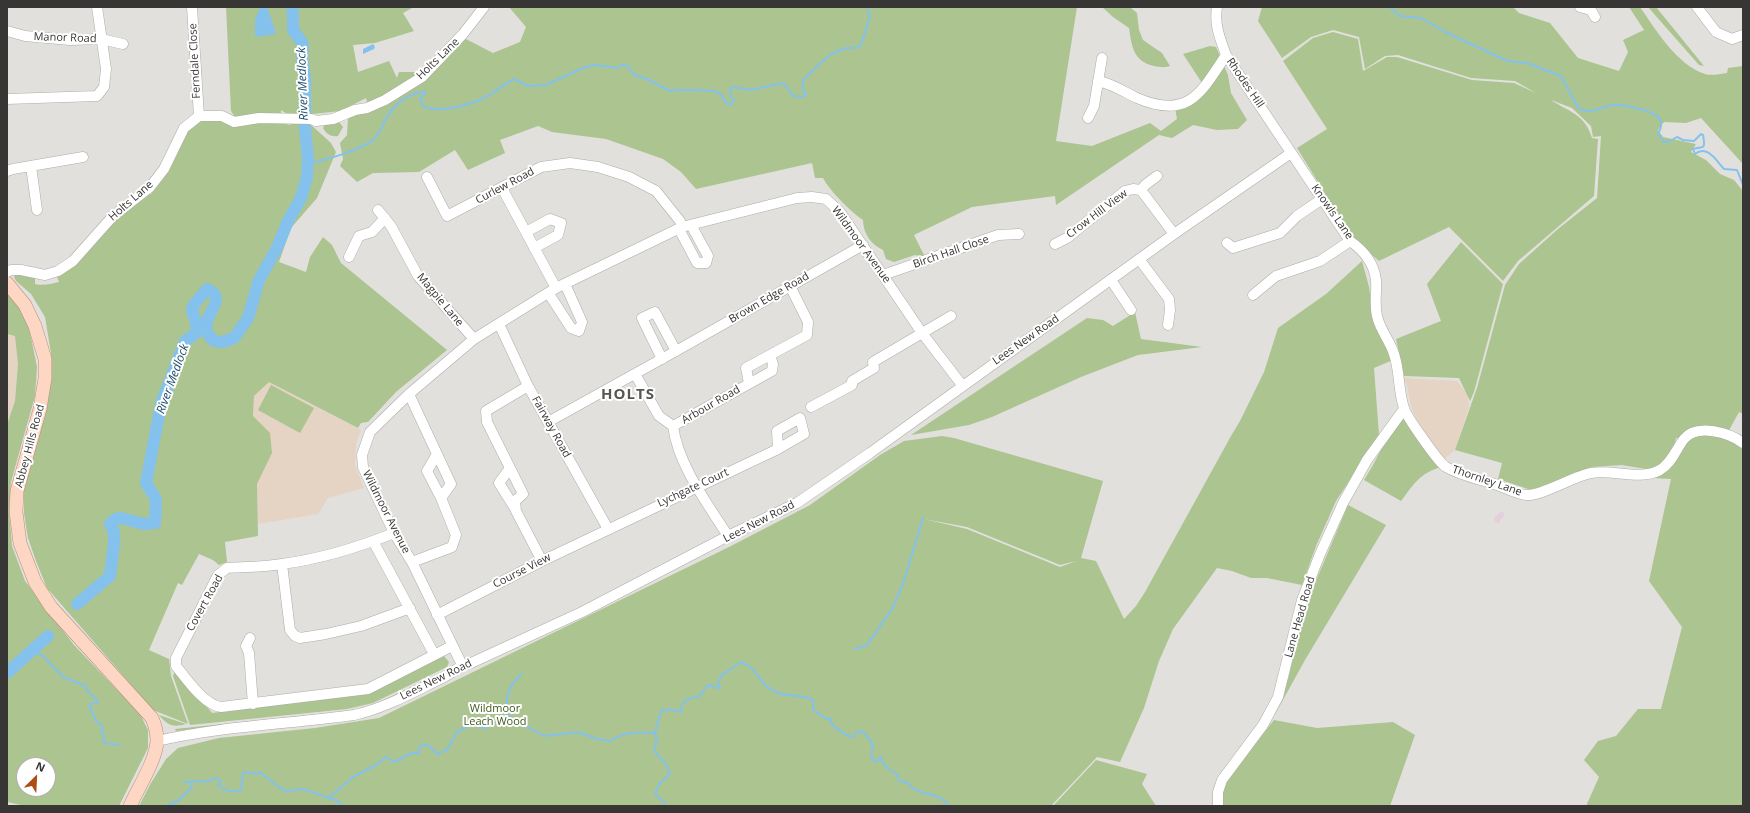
<!DOCTYPE html>
<style>
body{margin:0}
#map{position:relative;width:1750px;height:813px;overflow:hidden;background:#e2e0dc;font-family:"Open Sans",sans-serif}
canvas{display:block}
.frame{position:absolute;inset:0;border:8px solid #373634;pointer-events:none}
.north{position:absolute;left:16px;top:757px;width:40px;height:40px;box-sizing:border-box;background:#fff;border:1px solid #afafae;border-radius:50%;rotate:24deg;font-size:11px;font-weight:700;line-height:16px;text-align:center;color:#373634}
.north::after{content:'';display:block;margin:auto;width:14px;height:18px;background:#af4c15;clip-path:polygon(50% 0,100% 100%,50% 72%,0 100%)}
</style>
<div id="map">
<canvas width="1750" height="813"></canvas>
<div class="frame"></div>
<div class="north">N</div>
</div>
<script>
const ctx = document.querySelector('canvas').getContext('2d');
ctx.lineJoin = 'round';
function paint(path, color) { ctx.fillStyle = color; ctx.fill(path, 'evenodd'); }
function strokePath(path, color, width, dash) { ctx.strokeStyle = color; ctx.lineWidth = width; ctx.lineCap = dash ? 'butt' : 'round'; ctx.setLineDash(dash || []); ctx.stroke(path); }
function label(font, color, halo, rows, align = 'center') {
  ctx.font = font + ' "Open Sans",sans-serif'; ctx.lineWidth = 4; ctx.setLineDash([]); ctx.textBaseline = 'middle'; ctx.strokeStyle = halo; ctx.fillStyle = color; for (const [text, x, y, turn = 0] of rows) {
    ctx.save(); ctx.translate(x, y); ctx.rotate((+turn || 0) * Math.PI / 180); ctx.textAlign = isNaN(turn) ? turn : align; if (halo) ctx.strokeText(text, 0, 0); ctx.fillText(text, 0, 0); ctx.restore();
  }
}
paint(new Path2D(`
 M1501 511 1505 514 1498 524 1494 520V518Z`), '#e5cfdc');
paint(new Path2D(`
 M7 334 15 336 18 364 15 401 7 425Z
 M1403 378 1457 381 1467 394 1469 407 1455 450 1443 460 1417 421 1411 406 1407 385Z
 M269 382 361 430 356 443 355 466 364 488 328 498 318 514 258 524 257 484 272 453 253 416 254 396Z`), '#e5d3c3');
paint(new Path2D(`
 M226 7H414L403 13 414 31 375 43 353 45 358 72 389 61 397 78 399 72H418L417 78 368 105 366 98 341 111 312 114 289 115 281 110V115L268 114V124L275 121 290 125 292 122 309 123 331 143 336 152 317 198 291 228 279 262 306 272 310 257 323 237 332 245 341 263 447 350 396 392 368 422 361 423 358 428 269 382 254 396 253 416 270 433 272 453 257 484 258 536 225 542 227 562 219 565 213 560 199 554 182 585 178 583 149 650 169 659 171 676 188 724 153 710 47 588 36 561 28 538 24 513V490L51 381V353L45 317 31 294 16 281 14 277 17 273 35 277V284C43 286 51 284 59 282L56 274 117 217 145 194H151L169 171 172 158 187 129 198 120H237L231 111Z
 M509 7H1077L1056 141 1092 146 1150 123 1161 131 1177 119 1174 102 1189 97 1204 86 1183 54 1210 46 1216 47 1228 75 1231 93 1247 120 1238 129 1217 130 1193 125 1172 138 1159 135 1056 205 1055 196 972 207 914 235 925 257 915 255 894 262 886 259 883 250C872 245 863 234 863 220 850 211 830 191 823 178H815L812 163 696 189 681 172 663 159 606 139 552 132 538 126 500 140 505 153 468 170 455 150 419 172 373 173 357 182 340 166 343 159 340 143 347 135 348 118 353 113 375 109 464 38 493 53 520 42 526 27Z
 M1102 7H1130L1137 13 1139 30 1143 40 1162 53 1170 66C1164 68 1160 67 1154 66 1133 61 1132 47 1129 28L1113 17Z
 M1262 7H1513L1519 13 1550 23 1578 58 1619 71 1628 52 1623 40 1644 30 1629 7H1640C1656 30 1677 65 1705 74 1711 76 1720 74 1727 73L1728 68 1743 66V164L1701 118 1686 123 1664 122 1658 130 1663 137 1696 144 1691 152 1706 160 1720 174 1734 180 1743 191V414L1739 412 1728 432 1676 438 1673 450 1666 462 1652 470 1622 465 1592 467 1534 491 1498 479 1502 463 1455 450 1477 388 1505 285 1519 264 1558 229 1597 198 1601 136 1593 137 1591 126 1572 108 1551 100C1569 112 1585 114 1592 138L1598 139 1594 196 1518 261 1503 281 1449 227 1379 261 1353 239 1297 148 1327 129 1283 61 1313 38 1333 32 1358 39 1363 71 1387 57H1397L1472 80 1514 83 1536 93 1515 81 1471 78 1398 55 1385 56 1365 69 1359 37 1333 30 1311 37 1282 58 1258 21Z
 M1648 7H1656L1704 66 1699 65Z
 M339 122 343 127 338 136C331 137 326 134 323 128L325 124Z
 M1461 242 1503 284 1474 392 1470 401 1459 378 1404 376 1396 339 1441 321 1427 284Z
 M1362 261 1369 287 1372 309 1393 360 1374 368 1379 435 1336 501 1316 546 1302 585 1267 578H1251L1232 571 1217 568 1173 629 1159 661 1144 708 1120 762 1097 757 1051 806H139L151 783 166 759 178 748 219 738 315 728 379 718 729 547 810 505 880 455 904 441 942 436 954 438 1103 481 1081 558 1096 561 1124 619 1136 606 1145 592 1231 436 1240 421 1264 372 1278 328 1326 294ZM924 519 967 527 1060 565 1076 561 1060 567 967 529Z
 M8 293 22 308 30 332 37 367 35 396 11 482 9 510 12 546 25 581 74 645 140 714 148 730V748L119 806H25L7 802V425L15 401 18 364 15 336 7 334ZM24 765H48V789H24Z
 M1135 312 1141 339 1202 347 1138 355 1081 377 992 417 969 425 911 435 1087 318 1103 320 1113 326Z
 M271 385 314 408 300 433 258 410Z
 M1405 416 1441 467C1420 473 1414 484 1401 501L1364 480 1373 465 1385 442Z
 M1695 435 1721 436 1743 445V806H1586L1599 777 1584 760 1598 741 1616 736 1638 709H1661L1682 627 1649 581 1671 479 1652 478 1683 445Z
 M1348 505 1386 525 1305 660 1274 716 1288 679 1301 627 1315 583Z
 M444 656 449 662 447 667 373 703 347 709 190 725 173 676 176 669 212 713 369 691Z
 M441 673V674L373 706 349 713 176 731 175 729 348 711 373 705Z
 M159 715 186 724C173 728 167 725 159 715Z
 M1274 720 1317 728 1393 722 1415 735 1390 806H1222V796L1227 779Z
 M1096 760 1147 774 1142 784 1156 806H1053Z`), '#abc490');
paint(new Path2D(`
 M260 7H267L275 30V34C269 35 261 37 255 36V20Z
 M373 44 375 47 374 49 363 54V49Z`), '#84c2ed');
strokePath(new Path2D(`
 M1389 7 1400 16 1421 18 1445 32 1508 61 1527 63 1561 76 1579 109C1597 114 1598 107 1613 105 1620 104 1627 106 1635 108 1648 111 1669 115 1658 134L1664 142H1668L1677 137 1683 140 1694 141 1701 134 1703 135C1706 151 1703 146 1693 149L1695 154C1708 144 1717 162 1724 169L1737 170 1743 185
 M308 163C324 161 364 149 375 138 379 134 382 127 384 122 395 103 402 97 424 91L425 93 420 99C421 102 422 105 425 107 439 113 469 105 482 99 493 94 502 85 514 79L528 86 546 85 585 67 596 65 618 68 622 65 628 66 634 75 645 78 670 91C675 89 712 90 717 92 721 94 725 100 727 104H732L734 100 730 95V90L733 87 751 90 783 83 787 87 793 96 801 97 806 95 802 87 804 79 826 58 834 53 846 48H856L861 45 870 16 867 7
 M855 649 867 645 892 609 903 584 923 518
 M29 653 33 655 36 653 42 655 63 677 86 686 88 692 97 700V703L90 704V708L97 723 101 724 103 729 101 731 104 735 103 740 105 743 119 745
 M507 714V697L511 686 521 674
 M184 782 208 781 216 778 221 781 218 785C225 791 232 793 241 790 244 784 240 778 244 772L257 774 260 772 280 788 286 791 303 789 329 798 353 777 376 765 386 757 394 762 412 753H419L420 746 428 745 437 754 447 750 457 732 471 725 486 728 507 715 544 736 578 732 597 739 610 741C627 731 636 732 655 733
 M329 798 338 801 343 806
 M167 806 179 800 192 787 191 783
 M665 806 664 802 655 794 659 784 670 774 666 764 655 752 654 747 657 742 655 733 661 711 669 709 681 712C682 698 687 699 700 696L706 687 710 685 716 688H720L718 682 722 675 741 662C758 668 759 685 776 692 787 697 802 694 813 700V709C817 713 822 715 826 719H831V723C837 729 845 736 853 737L857 732 862 731 873 744 871 756 875 762 881 757 884 765 887 766 888 769 897 774 899 781 908 783C916 795 931 792 942 799 945 801 947 804 949 806`), '#84c2ed', 2);
strokePath(new Path2D(`
 M77 604 110 576 114 544V532L110 524C113 520 116 518 121 518L144 524 155 523 156 499 146 483 161 404 185 341 195 334 197 329 195 319 192 311 193 306 207 289C234 301 189 320 214 341L223 342 234 338 248 318 259 280 277 248 288 221 301 198 307 177 308 158 305 128V76L302 59 303 44 293 30V15L292 7
 M7 673 48 636`), '#84c2ed', 12);
const minor = new Path2D(`
 M192 7 199 116
 M1217 7C1214 25 1220 38 1226 55L1350 241C1363 250 1374 263 1376 280 1377 292 1374 303 1377 316 1380 330 1390 341 1394 354 1400 371 1398 391 1404 408 1406 416 1439 463 1446 467 1461 476 1480 479 1497 485 1506 488 1516 494 1526 495 1540 497 1574 476 1591 473 1613 469 1640 481 1660 470 1672 463 1676 449 1684 439 1697 423 1730 433 1743 443
 M1580 7 1591 10 1595 17
 M1697 7 1716 32 1732 39 1743 35
 M7 31 25 36 70 40 101 39 123 44
 M1098 81C1113 84 1124 92 1137 98 1188 120 1201 93 1226 55
 M7 99 97 96 104 87 106 69 97 7
 M1088 118 1094 106 1102 58
 M31 166 37 210
 M7 171 13 169 83 157
 M427 177 447 216 541 167 570 163 598 167 629 177 656 191 680 221 682 227
 M502 188 556 288
 M1141 190 1145 185 1157 176
 M378 210 391 226 418 276 474 339
 M679 229 697 263H706L708 256 691 225
 M526 232 550 219 561 223 558 235 534 248
 M1227 243 1233 248 1280 233 1297 216 1322 199
 M1055 244 1067 238 1125 191 1133 189 1141 190 1174 234
 M349 257 359 236 372 232 385 218
 M1139 259 1169 299 1170 310 1168 325
 M7 272 11 270H21L45 275 58 271 73 261 113 216 150 187 164 169 184 128 199 116H222L234 122 259 118 311 119 316 121 333 119 355 110 367 108 385 100 422 77 463 34 484 7
 M883 275 998 235 1019 234
 M1111 280 1131 310
 M549 294 571 328 579 331 582 322 565 284
 M1253 295 1276 276 1320 261 1350 241
 M499 324 528 386 608 529
 M662 359 642 318 655 312 676 351
 M635 374 659 416 673 426C678 465 707 503 728 536
 M749 383 746 368 770 355
 M528 386 486 411 487 422 523 494 515 501 516 511 542 561
 M409 394 451 484 441 498 456 535 452 547 412 562
 M811 407 852 385V381L874 368 873 362 951 316
 M548 422 676 351 863 245
 M673 426 772 371 773 364 770 355 807 335 808 322 790 286
 M437 454 427 471 441 498
 M510 468 499 483 516 510
 M394 533C359 547 320 559 282 564 264 567 245 567 227 568L218 575 176 658V666C186 678 204 705 221 707L368 689 452 646
 M373 541 434 654
 M282 564 290 630 295 636 300 638 326 634 361 626 410 608
 M437 615 542 561 778 449 804 434 800 418 777 431 778 449
 M250 638 246 646 249 653 253 704
 M462 665 412 562 394 533 363 467 362 455 370 432 409 394 474 339 556 288 682 227 797 198 812 197 826 199 840 212 922 333 962 385
 M157 741C222 726 289 724 354 715 386 708 415 691 444 677 454 672 460 665 471 663L582 612 728 536 797 503 870 453 1174 234 1291 153
 M1218 806V792L1222 780 1263 725 1278 697 1302 600 1320 554 1343 503 1367 460 1404 409`);
const major = new Path2D(`
 M7 283 25 305 35 326 45 359V378L40 409 17 491 16 512 20 543 35 582 51 607 152 718C155 725 157 732 157 740 157 759 138 788 130 806`);
strokePath(minor, '#acaba7', 11);
strokePath(major, '#b88d78', 14);
strokePath(minor, '#fff', 10);
strokePath(major, '#fed7c4', 13);
label('11px', '#373634', '#fff', [
 ["Manor Road",65,38,2],
 ["Holts Lane",438,59,-44],
 ["Ferndale Close",195,61,-93],
 ["Rhodes Hill",1245,83,56],
 ["Curlew Road",505,186,-28],
 ["Holts Lane",131,201,-41],
 ["Knowls Lane",1332,212,55],
 ["Crow Hill View",1097,214,-37],
 ["Wildmoor Avenue",861,245,54],
 ["Birch Hall Close",951,252,-19],
 ["Brown Edge Road",769,298,-30],
 ["Magpie Lane",440,300,50],
 ["Lees New Road",1026,340,-35],
 ["Arbour Road",711,405,-30],
 ["Fairway Road",551,427,61],
 ["Abbey Hills Road",30,446,-75],
 ["Thornley Lane",1487,481,19],
 ["Lychgate Court",693,488,-25],
 ["Wildmoor Avenue",386,512,63],
 ["Lees New Road",759,522,-27],
 ["Course View",522,571,-27],
 ["Covert Road",205,603,-61],
 ["Lane Head Road",1300,617,-74],
 ["Lees New Road",436,680,-26]
]);
label('11px', '#3f5919', '#fff', [
 ["Wildmoor",495,709],
 ["Leach Wood",495,722]
]);
label('italic 12px', '#204f6d', '#fff', [
 ["River Medlock",303,84,-92],
 ["River Medlock",173,379,-70]
]);
ctx.letterSpacing = '1px';
label('bold 15px', '#575652', '#fff', [
 ["HOLTS",628,395]
]);
ctx.letterSpacing = '0px';
</script>
